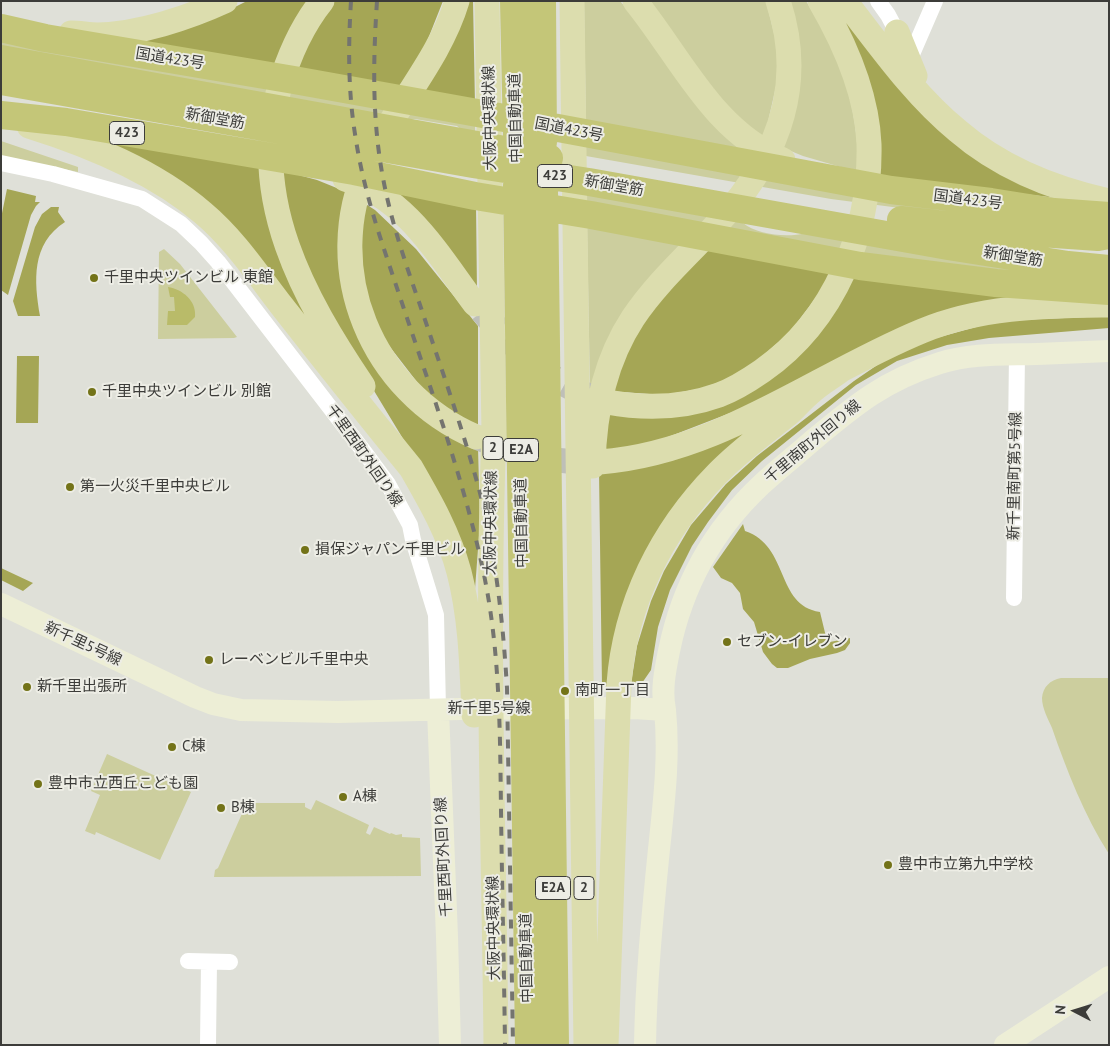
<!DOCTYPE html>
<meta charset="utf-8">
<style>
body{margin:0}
#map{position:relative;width:1110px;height:1046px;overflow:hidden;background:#dfe0d8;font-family:"PT Sans",sans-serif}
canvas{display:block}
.frame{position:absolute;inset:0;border:2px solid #3c3c39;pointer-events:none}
.north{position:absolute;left:1050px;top:986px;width:50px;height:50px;-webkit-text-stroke:4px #edede5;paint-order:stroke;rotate:275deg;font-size:14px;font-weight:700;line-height:20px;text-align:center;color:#3c3c39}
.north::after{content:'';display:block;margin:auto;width:18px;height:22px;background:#3c3c39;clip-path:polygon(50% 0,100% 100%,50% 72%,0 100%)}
</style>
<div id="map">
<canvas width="1110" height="1046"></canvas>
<div class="frame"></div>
<div class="north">N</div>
</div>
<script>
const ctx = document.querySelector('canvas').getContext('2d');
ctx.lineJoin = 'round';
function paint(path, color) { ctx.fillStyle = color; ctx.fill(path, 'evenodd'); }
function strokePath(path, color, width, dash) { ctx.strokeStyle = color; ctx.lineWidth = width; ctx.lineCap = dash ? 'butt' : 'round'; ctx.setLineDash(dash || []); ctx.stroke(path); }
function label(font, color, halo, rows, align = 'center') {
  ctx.font = font + ' "PT Sans","Noto Sans JP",sans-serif'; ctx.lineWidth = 4; ctx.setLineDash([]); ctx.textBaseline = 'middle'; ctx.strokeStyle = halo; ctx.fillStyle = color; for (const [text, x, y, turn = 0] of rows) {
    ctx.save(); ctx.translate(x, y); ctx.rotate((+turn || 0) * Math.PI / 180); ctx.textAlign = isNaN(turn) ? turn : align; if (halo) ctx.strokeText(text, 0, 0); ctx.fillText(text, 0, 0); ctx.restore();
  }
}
paint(new Path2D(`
 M584 1H620L750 153 586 125Z
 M645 1H766L777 45V82L764 139 735 117Z
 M787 1H806C815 16 826 32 833 48 850 87 859 130 858 172L803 156 781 147Z
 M1 38 475 120V135H468L457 126 415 119 403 121 1 51Z
 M1 141 78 167V172L1 156Z
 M586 141 922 206 954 215 831 199 586 156Z
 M587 194 743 223C758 235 787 238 806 233L1044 275 1065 285 587 209Z
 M587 225 684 242 590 389Z
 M164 249 180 264 237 337 234 338 158 339 159 252Z
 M1061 678H1109V854C1084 815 1067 771 1052 728 1048 719 1042 708 1042 698 1043 687 1050 680 1061 678Z
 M107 754 191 792 160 860 96 832 95 835 85 831 100 795 91 791Z
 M248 800 252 803H305V807L311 810 316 800 369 825 366 833 370 835 374 827 390 834 391 833 396 835 402 834V837L420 838 421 876 214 877 215 870 218 868Z`), '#ccce9e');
paint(new Path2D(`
 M247 1H310L277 69 132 41 225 12Z
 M334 1H443L426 44 401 91 294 72 300 55Z
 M468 1H473L475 105 420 94Z
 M837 1 911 95 1082 201 876 176Z
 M64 130 263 166 309 322 252 251Z
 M280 170 317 180 349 193 354 325 478 448 480 522 475 589 448 513 336 328 299 253Z
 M7 189 36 196 35 202H40L36 206 31 215 8 295 1 290V218Z
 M388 191 476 205 477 293Z
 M364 203 375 210 416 249 478 326V426L461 418 424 391 380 334 360 272Z
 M51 207H59L58 212 65 222C31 244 34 281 40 316H18L13 301 35 227 42 214Z
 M707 246 834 268 827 283 790 332 758 360 728 379 700 389 663 395 609 391 640 323Z
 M852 272 1018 297 756 403 650 444 600 451 605 411 721 404Z
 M1109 316V328L989 338 947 345 897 361 856 385 762 461 732 490 708 522 692 546 670 590 658 627 651 670 642 683 631 684 637 646 651 601 664 571 691 525 726 484 757 456 854 381 889 357 918 343 998 321Z
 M17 356H39L38 423H16Z
 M749 428 692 493 614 687 602 686 599 471Z
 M743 524 745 531C790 546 775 605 820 612L827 641 830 642 850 638V643L845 650 837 653 810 659 788 668H777L772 664 763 652 754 622 743 609 740 593 732 583 721 578 713 567Z
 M1 568 33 583 23 591 1 580Z`), '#a5a655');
paint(new Path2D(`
 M168 287C182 289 197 301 195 317L187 325H167L168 311H175L174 297H170Z`), '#b9bb69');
strokePath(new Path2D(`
 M482 311C514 348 548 382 595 398
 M476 437C520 455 552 463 600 462`), '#bebfb8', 25, [25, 12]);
strokePath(new Path2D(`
 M878 1 888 15 897 32
 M909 61 935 1
 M1 163 53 174 142 199 181 224 201 243 218 262 365 453 388 484 410 525 413 540 436 615 438 710
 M1014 598 1017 354
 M188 961 230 962
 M208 1045 209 962`), '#fff', 16);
strokePath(new Path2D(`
 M1 604 195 697 213 704 241 710 338 712 460 709 634 708 665 710C670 760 663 809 658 859 652 920 646 982 645 1045
 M438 710 447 937 450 1045
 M665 710C661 690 665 671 669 651 682 587 713 530 761 485 777 470 795 456 812 441 855 405 885 380 940 363 972 353 1004 355 1037 354 1061 353 1085 352 1109 351
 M1005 1045 1109 977`), '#edeed6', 22);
strokePath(new Path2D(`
 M322 1C301 27 288 58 279 89 249 200 303 297 363 386
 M457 1C439 61 393 108 368 164 320 269 371 392 476 437
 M487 1 494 432C486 637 494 841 496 1045
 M572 1 586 1045
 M635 1C680 56 713 132 783 160
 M845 1C880 46 914 95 958 131 1001 168 1054 189 1109 201
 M897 32 915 76
 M71 33C80 33 89 35 98 35 139 34 188 18 225 1
 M29 126C90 145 154 171 203 213 234 239 257 274 281 305 324 360 367 414 411 468 430 501 449 534 459 572 471 618 472 667 474 715
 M345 179C406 197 439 256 475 304
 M607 402C645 409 683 408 719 395 735 389 749 380 762 371 835 320 871 231 869 144 867 93 845 44 820 1
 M600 462C719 453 815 375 922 331 982 306 1045 306 1109 305
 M593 466C594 415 604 362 633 318 659 279 695 249 726 214 780 153 805 81 778 1
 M606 1045 619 684C625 604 661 531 717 474 738 452 763 434 787 415 795 409 801 400 809 394 818 385 829 379 840 371`), '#dcddae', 25);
strokePath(new Path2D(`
 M514 1 517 137
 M542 1 543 142
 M1 28 45 38 294 80 472 112 891 190 991 202 1054 212 1109 216
 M1 59 549 158
 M1 81 473 164 589 182 948 246 1068 265 1109 269
 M1 115 66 122 354 171 475 196 591 215 860 266 996 283 1109 291
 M517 185 529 1045
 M544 190 555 1045
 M901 220 982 229 1098 237 1109 235`), '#c4c678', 28);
strokePath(new Path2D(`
 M351 1C348 48 348 94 356 140 364 193 382 243 399 294 429 385 463 476 483 570 500 649 500 730 501 810 502 888 504 966 505 1045
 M377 1C373 61 372 120 383 178 391 221 405 262 419 302 440 365 463 429 480 493 496 557 503 622 507 688L513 1045`), '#74746f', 4, [9, 9]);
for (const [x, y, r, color] of [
 [94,278,5,"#737318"],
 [92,392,5,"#737318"],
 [70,487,5,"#737318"],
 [305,550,5,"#737318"],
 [727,642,5,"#737318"],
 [209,660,5,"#737318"],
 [27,687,5,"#737318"],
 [565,691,5,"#737318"],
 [172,747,5,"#737318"],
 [38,784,5,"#737318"],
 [343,797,5,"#737318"],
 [221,808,5,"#737318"],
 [888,865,5,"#737318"]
]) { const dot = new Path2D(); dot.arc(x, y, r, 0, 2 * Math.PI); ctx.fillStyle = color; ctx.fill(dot); strokePath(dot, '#edede5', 2); }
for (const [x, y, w] of [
 [127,133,35],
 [555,176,35],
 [493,448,20],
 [521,450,35],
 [553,888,35],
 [584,888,20]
]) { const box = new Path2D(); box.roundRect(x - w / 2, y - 11.5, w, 23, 4); ctx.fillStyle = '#edede5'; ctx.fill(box); strokePath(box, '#3c3c39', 1); }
label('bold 14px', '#3c3c39', null, [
 ["423",127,133],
 ["423",555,176],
 ["2",493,448],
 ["E2A",521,450],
 ["E2A",553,888],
 ["2",584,888]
]);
label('15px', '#3c3c39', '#edede5', [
 ["国道423号",170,59,9],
 ["大阪中央環状線",490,118,-91],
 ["中国自動車道",516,118,-91],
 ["新御堂筋",215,119,10],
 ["国道423号",569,130,11],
 ["新御堂筋",614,186,10],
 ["国道423号",968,200,7],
 ["新御堂筋",1013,257,9],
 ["千里南町外回り線",813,442,-40],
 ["千里西町外回り線",364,456,55],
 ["新千里南町第5号線",1015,476,-89],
 ["大阪中央環状線",491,523,-89],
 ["中国自動車道",522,523,-91],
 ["新千里5号線",83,644,25],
 ["新千里5号線",489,709],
 ["千里西町外回り線",444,857,-93],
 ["大阪中央環状線",494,928,-91],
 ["中国自動車道",527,958,-91]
]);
label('15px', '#3c3c39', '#edede5', [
 ["千里中央ツインビル 東館",104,278],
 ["千里中央ツインビル 別館",102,392],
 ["第一火災千里中央ビル",80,487],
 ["損保ジャパン千里ビル",315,550],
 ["セブン-イレブン",737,642],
 ["レーベンビル千里中央",219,660],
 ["新千里出張所",37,687],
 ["南町一丁目",575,691],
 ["C棟",182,747],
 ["豊中市立西丘こども園",48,784],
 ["A棟",353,797],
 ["B棟",231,808],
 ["豊中市立第九中学校",898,865]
], 'left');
</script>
